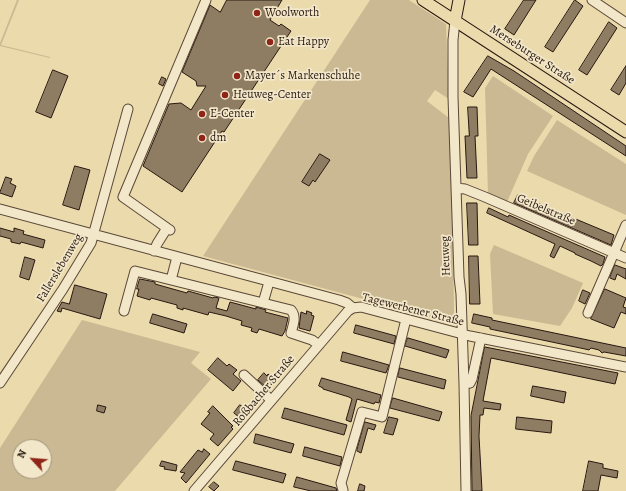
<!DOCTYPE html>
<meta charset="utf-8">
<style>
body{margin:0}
#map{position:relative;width:626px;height:491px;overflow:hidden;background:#ebdaac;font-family:Alegreya,serif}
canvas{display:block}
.north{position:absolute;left:12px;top:439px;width:40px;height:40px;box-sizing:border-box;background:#f2e7c9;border:1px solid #a2947f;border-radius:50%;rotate:296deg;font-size:11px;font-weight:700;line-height:16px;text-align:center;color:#291811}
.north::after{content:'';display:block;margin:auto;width:14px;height:18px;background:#8f2418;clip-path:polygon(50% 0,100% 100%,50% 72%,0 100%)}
</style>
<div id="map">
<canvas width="626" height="491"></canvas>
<div class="north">N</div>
</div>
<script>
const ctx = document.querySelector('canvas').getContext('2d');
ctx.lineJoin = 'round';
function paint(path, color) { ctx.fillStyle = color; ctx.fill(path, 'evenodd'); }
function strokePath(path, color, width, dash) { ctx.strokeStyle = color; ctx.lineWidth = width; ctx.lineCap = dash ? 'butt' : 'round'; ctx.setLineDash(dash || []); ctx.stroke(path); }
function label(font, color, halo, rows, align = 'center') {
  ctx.font = font + ' Alegreya,serif'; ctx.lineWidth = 3.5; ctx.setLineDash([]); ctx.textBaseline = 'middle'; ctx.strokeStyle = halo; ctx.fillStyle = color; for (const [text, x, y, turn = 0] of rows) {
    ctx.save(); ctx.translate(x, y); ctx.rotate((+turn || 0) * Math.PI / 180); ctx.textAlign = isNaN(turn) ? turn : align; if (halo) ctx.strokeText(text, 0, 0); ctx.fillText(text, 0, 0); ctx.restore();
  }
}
paint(new Path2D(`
 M17 0H19L1 45 50 57V58L0 46V43Z
 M370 0H409L446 24 449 99 435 90 427 101 449 118 452 165 454 316 449 322 203 256Z
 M493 76 553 116 528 154 507 202 488 194 485 88Z
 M557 120 626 164V215L527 171 534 156Z
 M494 245 583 283 572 308 560 326 493 314 490 254Z
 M82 320 200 352 191 363 211 379 115 491H0V448ZM20 447H44V471H20Z`), '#cab992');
const building = new Path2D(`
 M227 0H282L270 20 279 26 281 24 291 31 224 132 222 131 182 192 143 166 169 104 181 103 191 110 206 86H197L196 81 182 72 210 5 220 12Z
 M524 0H536L514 35 505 29Z
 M575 0 583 6 553 52 545 47Z
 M609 22 617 28 587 75 579 70Z
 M488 56 514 71 626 146V156L491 69 473 97 464 92Z
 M626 66V83L619 95 611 90Z
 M53 70 68 76 51 118 36 112Z
 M162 77 166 79 163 86 159 84Z
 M468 107H477L478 136H475L477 178H467L465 136H469Z
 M320 154 330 160 315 182 313 180 309 186 302 182Z
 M75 166 90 170 79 210 63 205Z
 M6 177 12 179 10 183 16 186 12 197 0 193Z
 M518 195 614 235 611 245 514 203Z
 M467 203H477L478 245H469Z
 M489 208 508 217 509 215 527 223 605 257 603 264 601 266 591 261 575 254V253L560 246 554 258 550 256 555 244 487 213Z
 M0 228 14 232V228L24 231 23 234 45 240 43 248 21 242 20 244 11 242V239L0 236Z
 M469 256H478L480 304H470Z
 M25 257 35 260 29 280 20 277Z
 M615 265 626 269V279L617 274 615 280 610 278Z
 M140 279 155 282V284L187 293 188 291 213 298 214 297 219 298 216 308 227 311 230 302 256 309V307L266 310 265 312 288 318 285 331 282 336 259 329 257 333 251 331 252 328 241 325 242 321 226 316 209 312 208 315 183 308V310L177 308V305L151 298 150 300 137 296 139 289H137Z
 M75 285 107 294 100 319 62 308 61 312 57 311 62 302 69 304Z
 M605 289 626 298 623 307 626 308V314L621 312 614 328 591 319Z
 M583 290 590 293 585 304 579 301Z
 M307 311 312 313 311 315 314 316 310 331 299 328 301 312 306 314Z
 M153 314 187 324 184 333 150 323Z
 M474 314 492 318V320L626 348V356L604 352 602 353 599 350 591 348 589 350 585 349 490 329V327L472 323Z
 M356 325 396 336 394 344 354 333Z
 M408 338 449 350 446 358 405 346Z
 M485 347 618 373 615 384 491 358 483 401 501 404 500 410 484 408 483 415H480L479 436 482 491H472L471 416Z
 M343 352 389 365 386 373 341 361Z
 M218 358 227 366 229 364 237 370 233 374 241 381 233 391 208 370Z
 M400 368 446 380 444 389 398 377Z
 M264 373 267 376 268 374 273 378 272 379 274 381 268 389 258 380Z
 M322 378 381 395 379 403 375 402 374 404 357 399 351 422 346 420 352 399 349 397 323 389V388L319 386Z
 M533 386 566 392 564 403 531 396Z
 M393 398 442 412 439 421 390 408Z
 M98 405 106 407 104 413 97 411Z
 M240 405 247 410 240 418 234 413Z
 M213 406 233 426 231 427 233 429 218 446 210 439 214 434 201 424 210 413 208 412Z
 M285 408 347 425 344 435 282 418Z
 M389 417 398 419 393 435 384 433Z
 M517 417 552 421 551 433 516 429Z
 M365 422 376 425 374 430 368 428 361 453 357 451Z
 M256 434 294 444 291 453 254 443Z
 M305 447 342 457 340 466 303 456Z
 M204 449 210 454 186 483 181 478 185 473 180 472 198 450 202 452Z
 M162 461 177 465 176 471 164 469 165 467 160 466Z
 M236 461 286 474 283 483 233 470Z
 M589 461 603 464V468L618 471 617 478 601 475 598 491H583Z
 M297 477 336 488 337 491H311L294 487Z
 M214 482 219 486 214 491 209 487Z
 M360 484 365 486 364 491H358Z`);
paint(building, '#8e7d62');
strokePath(building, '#291811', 1);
const minor = new Path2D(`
 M592 0 626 23
 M455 21 453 40V97L459 277 461 294 464 384 466 491
 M456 188 465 189 485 197 626 258
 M0 209 339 300 347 303 353 308 361 307 470 336 626 367
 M167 228 123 197 206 0
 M154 251 157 244 167 228 170 230
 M171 280 291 310C297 317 293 325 291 333L312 340 319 345
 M263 303 269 282
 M124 311 135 271 171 280 177 257
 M588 313 626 225
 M244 375 271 400
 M0 383 63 289 91 243 128 109
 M464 384 470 383 472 379 481 338
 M343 490 341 483 362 412 382 417 406 319
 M194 491 348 311 353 308`);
const major = new Path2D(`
 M423 0 626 132
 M455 21 459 0`);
strokePath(minor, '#5a4838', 11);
strokePath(major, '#291811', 13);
strokePath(minor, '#f2e7c9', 9);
strokePath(major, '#ebdaac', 11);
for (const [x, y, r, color] of [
 [257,13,4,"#8f2418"],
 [270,42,4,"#8f2418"],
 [237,76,4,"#8f2418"],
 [225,95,4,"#8f2418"],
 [202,114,4,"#8f2418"],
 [202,138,4,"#8f2418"]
]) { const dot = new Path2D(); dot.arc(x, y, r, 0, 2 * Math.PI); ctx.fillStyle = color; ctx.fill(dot); strokePath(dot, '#f2e7c9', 1.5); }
label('12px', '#291811', '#f2e7c9', [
 ["Woolworth",265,13],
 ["Eat Happy",278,42],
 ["Mayer´s Markenschuhe",245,76],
 ["Heuweg-Center",233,95],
 ["E-Center",210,114],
 ["dm",210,138]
], 'left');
label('12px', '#291811', '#f2e7c9', [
 ["Merseburger Straße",532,55,33],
 ["Geibelstraße",546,210,23],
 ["Heuweg",446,256,-92],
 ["Fallerslebenweg",60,268,-59],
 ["Tagewerbener Straße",413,310,14],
 ["Roßbacher Straße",264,391,-50]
]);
</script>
